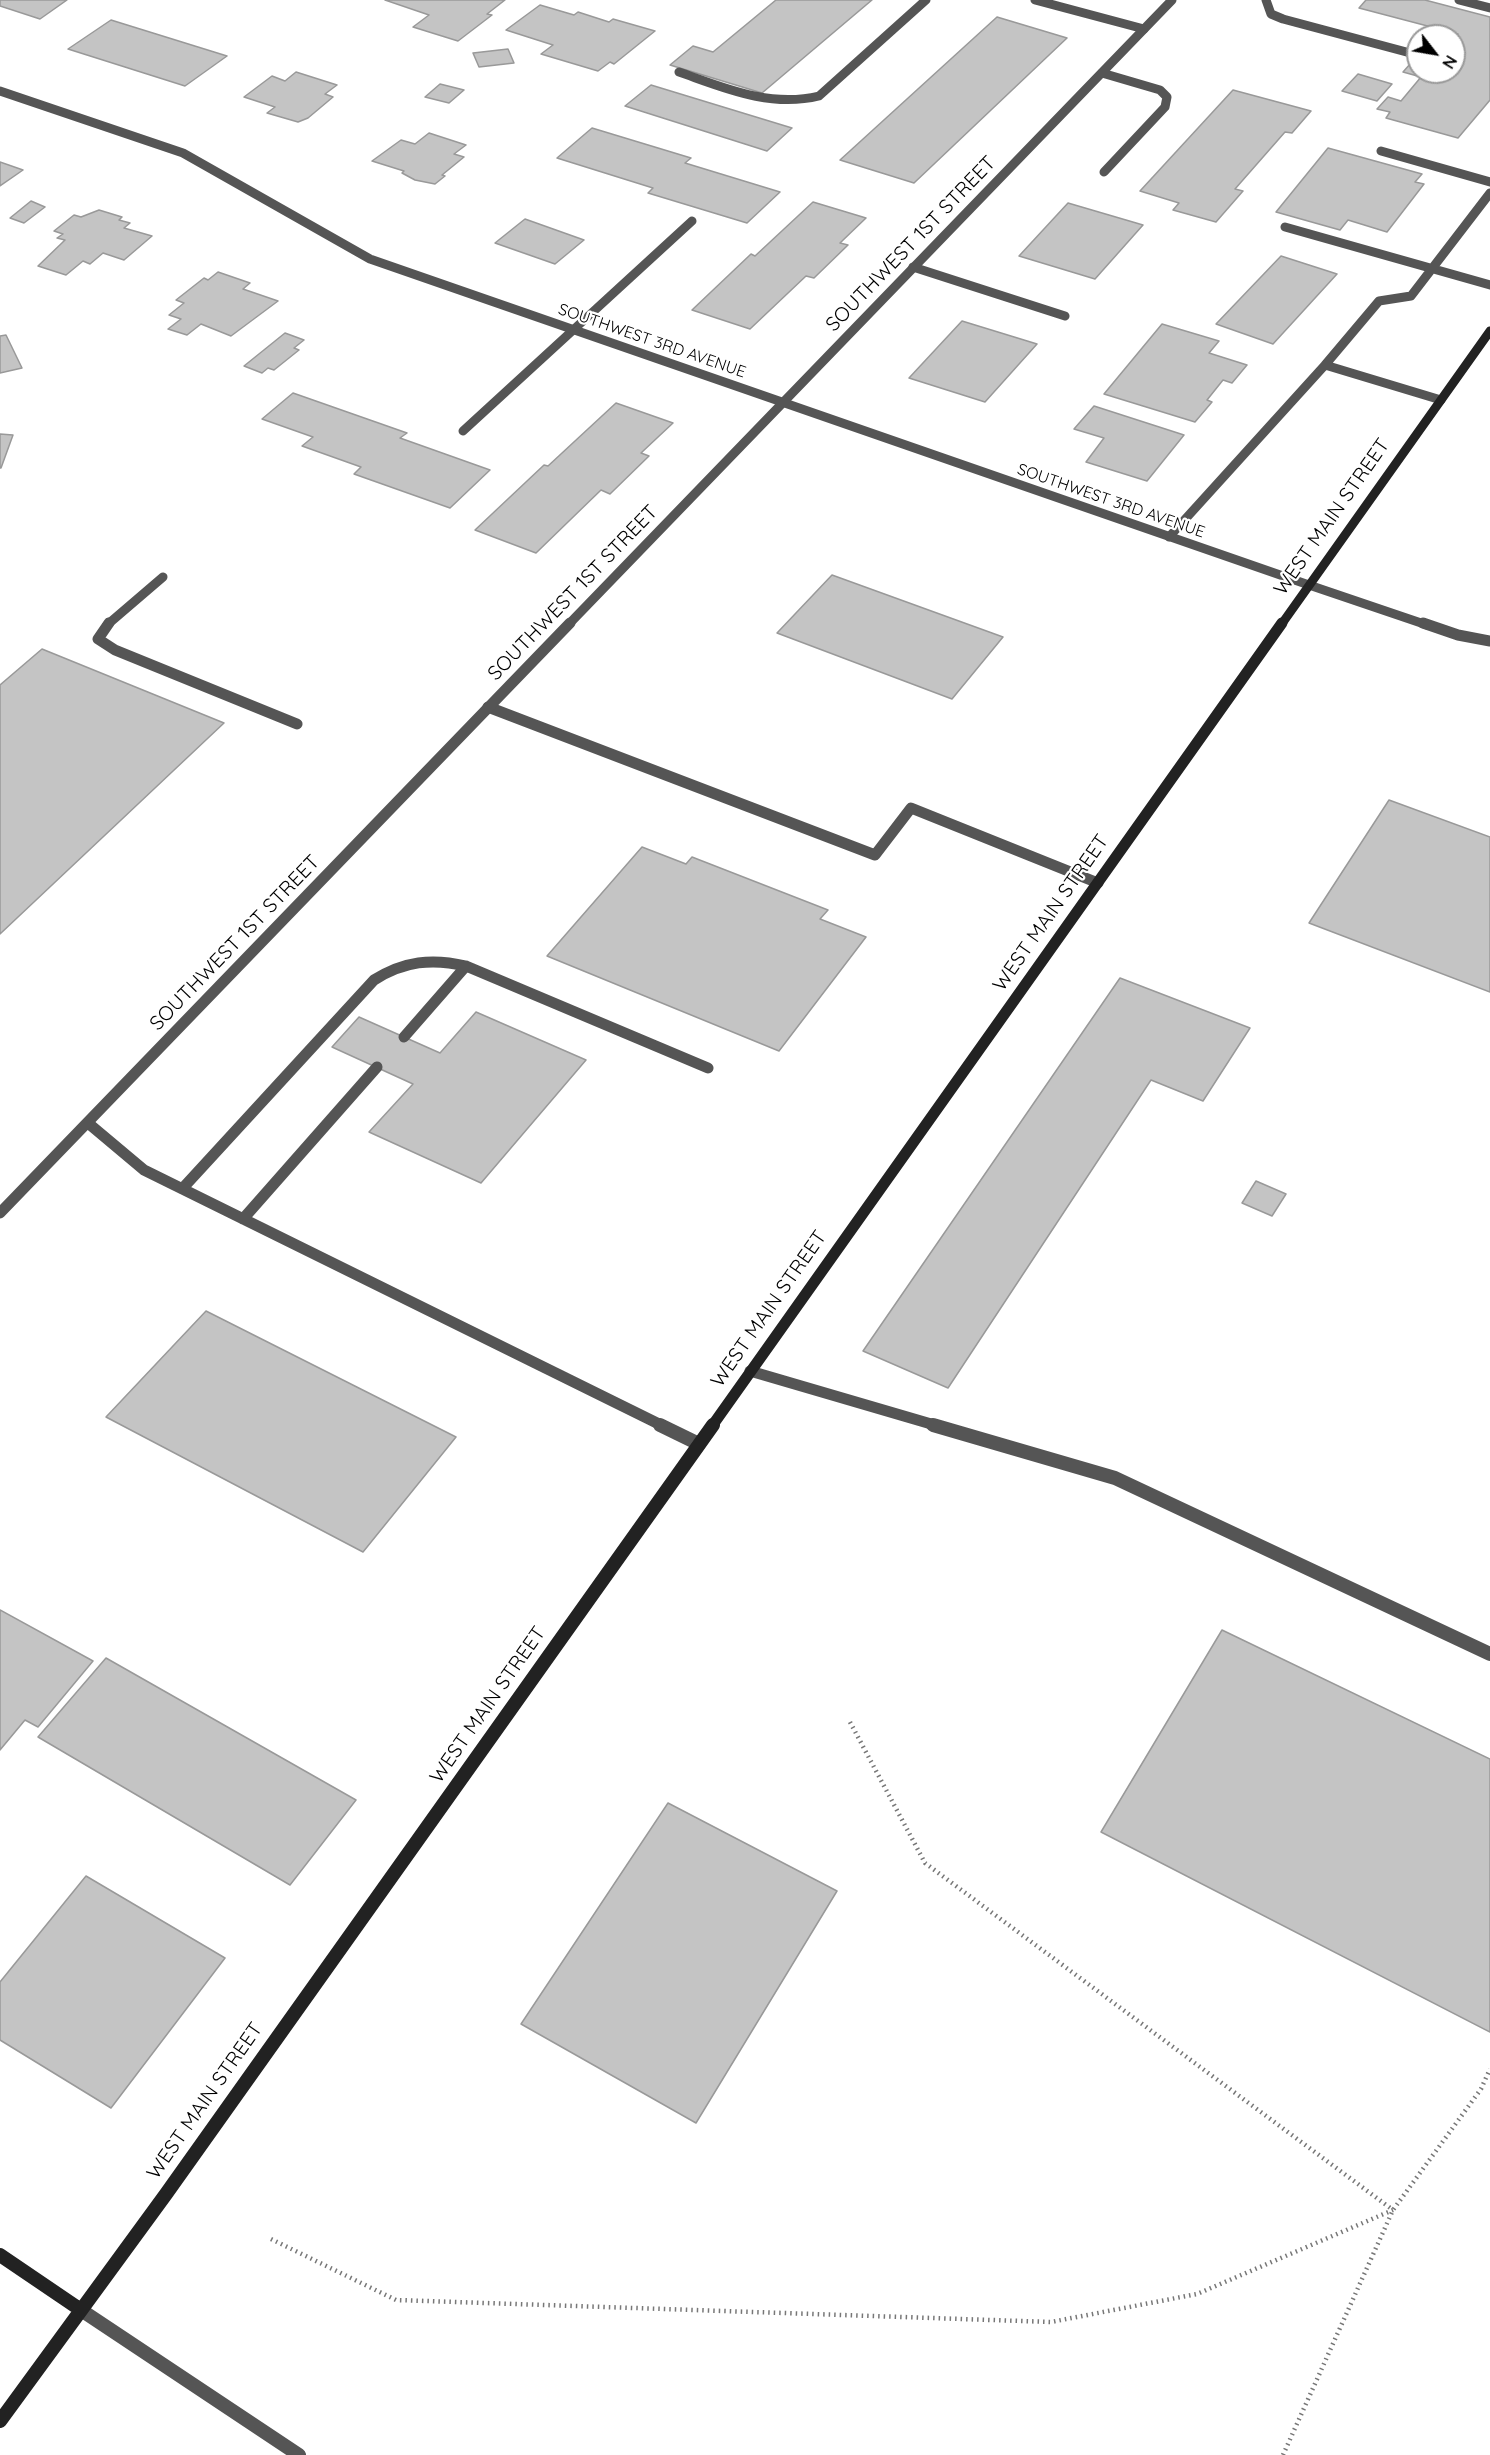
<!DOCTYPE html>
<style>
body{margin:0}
#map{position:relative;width:1490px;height:2455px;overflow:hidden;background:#fff;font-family:Quicksand,sans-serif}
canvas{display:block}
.north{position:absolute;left:1406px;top:24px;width:60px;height:60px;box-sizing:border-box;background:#fff;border:2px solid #999;border-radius:50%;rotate:121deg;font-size:16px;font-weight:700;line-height:24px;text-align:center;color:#000}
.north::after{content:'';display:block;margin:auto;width:21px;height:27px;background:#000;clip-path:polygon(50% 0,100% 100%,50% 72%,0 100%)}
</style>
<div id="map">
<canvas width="1490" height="2455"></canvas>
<div class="north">N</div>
</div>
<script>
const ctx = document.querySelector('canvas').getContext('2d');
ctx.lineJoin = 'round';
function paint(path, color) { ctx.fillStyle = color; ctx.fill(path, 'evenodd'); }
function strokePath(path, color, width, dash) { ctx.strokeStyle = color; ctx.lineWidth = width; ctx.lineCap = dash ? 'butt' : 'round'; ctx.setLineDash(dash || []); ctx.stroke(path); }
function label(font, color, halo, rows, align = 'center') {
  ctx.font = font + ' Quicksand,sans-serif'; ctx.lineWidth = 4.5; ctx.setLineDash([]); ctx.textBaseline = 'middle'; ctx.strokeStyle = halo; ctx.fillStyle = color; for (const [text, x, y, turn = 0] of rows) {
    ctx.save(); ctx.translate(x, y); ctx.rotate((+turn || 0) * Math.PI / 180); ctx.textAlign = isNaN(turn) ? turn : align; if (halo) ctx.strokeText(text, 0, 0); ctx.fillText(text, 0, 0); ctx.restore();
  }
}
const building = new Path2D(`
 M0 0H67L40 19 0 6Z
 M385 0H505L487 14 492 15 458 41 413 27 429 15Z
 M776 0H872L762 93 670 65 693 46 713 52Z
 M1366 0H1425L1490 17V100L1458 138 1386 118 1390 112 1377 109 1388 97 1401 101 1421 77 1403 72 1418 55V72H1454V39L1458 34 1359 8Z
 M540 5 574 15 578 12 609 22 613 19 655 31 614 64 610 62 598 71 541 54 553 45 506 30Z
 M997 17 1067 38 914 183 840 160Z
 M111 20 227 56 185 86 68 49Z
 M508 49 514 63 479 67 473 53Z
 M296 72 337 85 325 94 333 97 308 118 298 122 267 113 275 107 244 97 272 76 285 81Z
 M1358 74 1392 84 1377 101 1342 91Z
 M440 84 464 90 449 103 425 97Z
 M651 85 792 128 767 151 625 106Z
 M1233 90 1311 111 1292 133 1285 132 1235 189 1243 191 1216 222 1173 210 1179 203 1140 191Z
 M592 128 691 158 685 163 780 192 747 223 648 193 653 188 557 158Z
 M429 133 466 145 454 154 464 157 442 175 445 176 435 184 415 180 402 173 404 171 372 161 401 140 415 144Z
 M1328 148 1422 174 1415 182 1424 184 1387 232 1348 220 1340 230 1276 212Z
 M0 162 23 170 0 186Z
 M31 201 45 207 24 223 10 218Z
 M813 202 866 218 840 243 848 245 814 278 806 276 750 329 692 310 751 254 755 256Z
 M1068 203 1143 225 1095 279 1019 256Z
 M99 210 122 217 119 220 130 223 124 228 152 236 124 260 103 253 90 264 83 261 66 275 38 266 65 240 57 238 63 234 54 231 74 215 81 217Z
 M525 219 584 240 555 264 495 243Z
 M1281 256 1337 274 1273 344 1216 324Z
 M218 272 250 283 243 289 278 301 231 336 201 324 187 335 168 329 181 319 169 315 184 303 176 300 204 278 208 280Z
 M962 321 1037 344 985 402 909 378Z
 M1162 324 1219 341 1209 353 1247 365 1232 383 1223 380 1207 400 1212 402 1195 422 1104 394Z
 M285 333 304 340 294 348 299 350 274 370 268 368 262 373 244 366Z
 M6 335 22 368 0 373V336Z
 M293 393 407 433 400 438 490 470 450 508 354 474 361 467 302 446 313 437 262 419Z
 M616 403 673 423 641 453 649 456 610 494 601 490 536 553 475 530 544 465 548 466Z
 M1094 406 1184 435 1147 481 1086 462 1104 438 1074 429Z
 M0 434 13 435 1 468H0Z
 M832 575 1003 637 952 699 777 633Z
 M42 649 224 723 0 934V685Z
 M1389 800 1490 837V992L1309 923Z
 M642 847 686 864 692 857 828 910 820 919 866 937 779 1051 547 956Z
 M1120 978 1250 1028 1203 1101 1151 1080 948 1388 863 1351Z
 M476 1012 586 1060 481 1183 369 1132 413 1084 332 1047 359 1017 440 1053Z
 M1256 1181 1286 1194 1272 1216 1242 1203Z
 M206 1311 456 1437 363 1552 106 1417Z
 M0 1610 93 1661 38 1727 25 1720 0 1750Z
 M1222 1630 1490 1759V2032L1101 1832Z
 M106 1658 356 1800 290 1885 38 1737Z
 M668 1803 837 1891 696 2123 521 2024Z
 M86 1876 225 1958 111 2108 0 2040V1982Z`);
paint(building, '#c4c4c4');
strokePath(building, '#999', 1.5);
strokePath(new Path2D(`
 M850 1722 925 1863 1393 2210
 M271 2239 396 2300 1051 2322 1197 2294 1393 2210
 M1283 2455 1393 2210 1481 2089 1490 2069`), '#777', 4.5, [1.5, 4]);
strokePath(new Path2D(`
 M1035 0 1144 29
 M1266 0 1271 14 1283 19 1414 54
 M1459 0 1490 8
 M679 72C725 88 770 108 819 96L926 0
 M1102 73 1160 90 1167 97 1165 107 1104 172
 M1381 151 1490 182
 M1285 227 1490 285
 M913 267 1065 316
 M1325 365 1379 301 1411 296 1490 193
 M463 431 692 221
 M1169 537 1325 365 1441 400
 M1309 585 1427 625
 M107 625 163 577`), '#555', 9);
strokePath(new Path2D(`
 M109 623 98 639 115 650 297 724
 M1423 623 1458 635 1490 641
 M488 707 875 855 911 808 1098 883
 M404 1037 466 966
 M88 1123 144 1170 663 1426
 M182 1189 374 980C404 961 432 958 466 966L708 1068
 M243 1219 377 1067
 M750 1371 938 1426`), '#555', 11);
strokePath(new Path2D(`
 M660 1425 699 1444
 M933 1425 1115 1478 1490 1654`), '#555', 14);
strokePath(new Path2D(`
 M0 91 183 153 370 259 1309 585`), '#555', 9);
strokePath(new Path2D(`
 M568 625 1172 0`), '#555', 9);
strokePath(new Path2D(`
 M0 1213 570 623`), '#555', 11);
strokePath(new Path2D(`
 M81 2310 299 2455`), '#555', 14);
strokePath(new Path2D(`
 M1281 625 1490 331`), '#222', 9);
strokePath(new Path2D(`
 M712 1426 1282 623`), '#222', 11);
strokePath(new Path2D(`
 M0 2255 81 2310
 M0 2421 166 2194 713 1425`), '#222', 14);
label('16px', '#000', '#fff', [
 ["SOUTHWEST 3RD AVENUE",652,341,19],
 ["SOUTHWEST 3RD AVENUE",1111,501,19]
]);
label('20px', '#000', '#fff', [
 ["SOUTHWEST 1ST STREET",911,244,-46],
 ["WEST MAIN STREET",1332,517,-55],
 ["SOUTHWEST 1ST STREET",573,593,-46],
 ["WEST MAIN STREET",1051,913,-55],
 ["SOUTHWEST 1ST STREET",235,943,-46],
 ["WEST MAIN STREET",769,1309,-55],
 ["WEST MAIN STREET",488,1705,-55],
 ["WEST MAIN STREET",205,2101,-55]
]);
</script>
